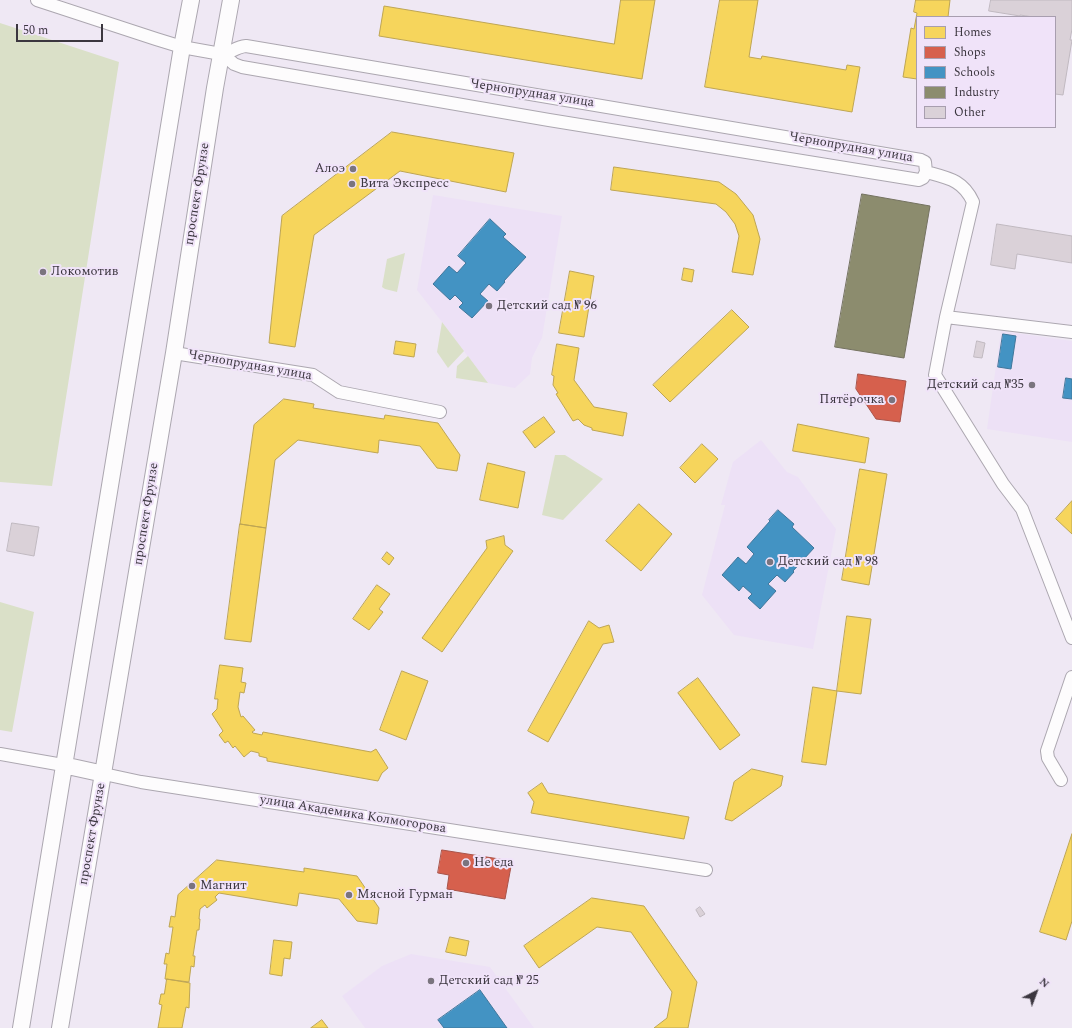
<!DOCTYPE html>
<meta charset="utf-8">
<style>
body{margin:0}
#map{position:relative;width:1072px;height:1028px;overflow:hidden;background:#efe8f4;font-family:Spectral,serif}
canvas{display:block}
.legend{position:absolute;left:916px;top:16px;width:140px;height:112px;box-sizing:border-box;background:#f0e3f9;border:1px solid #a89eaf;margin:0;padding:5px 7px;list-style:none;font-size:12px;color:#3b363f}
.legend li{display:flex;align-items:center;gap:8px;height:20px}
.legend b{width:20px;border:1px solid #a89eaf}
.north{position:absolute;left:1016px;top:972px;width:40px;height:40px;-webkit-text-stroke:3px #f0e3f9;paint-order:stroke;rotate:42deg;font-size:11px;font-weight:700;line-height:16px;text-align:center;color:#3b363f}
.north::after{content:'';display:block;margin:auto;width:14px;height:18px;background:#3b363f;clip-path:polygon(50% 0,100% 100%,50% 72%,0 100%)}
.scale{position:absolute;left:16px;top:24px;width:87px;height:18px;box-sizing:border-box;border:2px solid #3b363f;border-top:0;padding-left:5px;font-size:12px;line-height:14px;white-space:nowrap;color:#3b363f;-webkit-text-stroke:3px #f0e3f9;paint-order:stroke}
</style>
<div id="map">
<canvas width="1072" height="1028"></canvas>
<ul class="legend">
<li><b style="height:11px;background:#f6d55c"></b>Homes</li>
<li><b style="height:11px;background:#d6604d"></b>Shops</li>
<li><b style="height:11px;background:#4393c3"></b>Schools</li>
<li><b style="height:11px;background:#8c8c6e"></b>Industry</li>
<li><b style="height:11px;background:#dad1d8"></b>Other</li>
</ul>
<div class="north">N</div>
<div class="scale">50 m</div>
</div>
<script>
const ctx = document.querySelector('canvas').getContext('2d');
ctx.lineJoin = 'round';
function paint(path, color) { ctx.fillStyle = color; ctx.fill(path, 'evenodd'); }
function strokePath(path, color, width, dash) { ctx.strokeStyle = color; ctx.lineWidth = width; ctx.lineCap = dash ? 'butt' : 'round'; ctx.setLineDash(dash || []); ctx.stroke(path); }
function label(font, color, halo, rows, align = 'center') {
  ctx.font = font + ' Spectral,serif'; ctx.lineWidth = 4; ctx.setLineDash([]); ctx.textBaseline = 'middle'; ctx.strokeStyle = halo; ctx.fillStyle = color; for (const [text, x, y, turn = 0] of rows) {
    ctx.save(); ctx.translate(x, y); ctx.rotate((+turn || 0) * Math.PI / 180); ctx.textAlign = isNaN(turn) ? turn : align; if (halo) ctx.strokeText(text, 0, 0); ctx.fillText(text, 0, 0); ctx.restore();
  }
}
paint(new Path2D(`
 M433 195 562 216 542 338 532 358 530 374 515 388 488 383 442 322 417 290Z
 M1001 331 1072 341V442L987 429Z
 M761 440 787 472 798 477 836 529 813 649 734 635 702 595 725 505H721L733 462Z
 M411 954 490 967 534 1028H365L342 996 382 966Z`), '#ede1f6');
paint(new Path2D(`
 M0 23 119 62 52 486 0 482Z
 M405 253 397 292 385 289 382 287 387 259Z
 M442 322 464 351 448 368 437 352Z
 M468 356 488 383 456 378 457 366Z
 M555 455H565L603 479 563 520 542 515Z
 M0 602 34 612 12 732 0 730Z`), '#dae0c8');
const homes = new Path2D(`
 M621 0H655L642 79 379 36 384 6 614 44Z
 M720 0H758L749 57 761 59 762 56 846 70 847 65 860 67 852 112 705 87Z
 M916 0H950L948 17H917V79L903 77 911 28 914 29 917 13 914 12Z
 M392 132 514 153 506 192 400 171 314 235 295 347 269 343 282 216Z
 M614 167 719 182 736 194 753 215 760 239 753 275 732 272 739 236 735 224 726 212 716 204 611 190Z
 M684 268 694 270 692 282 682 280Z
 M570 271 594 276 584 337 559 333Z
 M732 310 749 327 670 402 653 385Z
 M396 341 416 344 414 357 394 354Z
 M557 344 579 348 574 380 594 407 627 413 623 436 592 430V428L584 425 578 419 573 421 556 394 558 393 553 385 554 376 552 375Z
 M284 399 314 404 313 408 384 419 385 415 438 423 460 455 457 471 437 468 420 446 379 440 378 453 298 440 275 460 266 528 240 524 254 425Z
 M544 417 555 432 535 448 523 432Z
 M798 424 869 438 865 463 793 451Z
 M702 444 718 459 695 483 680 468Z
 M488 463 525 472 518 508 480 500Z
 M860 469 887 474 869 585 842 580Z
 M1072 501V534L1056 519Z
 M639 504 672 534 641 571 606 541Z
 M240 524 266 528 251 642 225 639Z
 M504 536 505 545 513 551 442 652 422 638 487 548 486 541Z
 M387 552 394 558 389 565 382 559Z
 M377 585 390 594 379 609 383 612 369 630 353 619Z
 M847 616 871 619 861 694 837 691Z
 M589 621 599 628 609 625 614 642 603 644 548 742 528 731Z
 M220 665 243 668 241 682 246 683 244 693 240 692 238 707 241 717 243 716 255 730 252 732 253 733 262 735 263 732 371 752 376 749 388 768 382 773 378 781 267 761V758L259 756V753L251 751 244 757 235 746 233 748 228 741 225 743 219 735 223 731 212 714 217 709 218 699H215Z
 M402 671 428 681 406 740 380 730Z
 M698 678 740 735 720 750 678 693Z
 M813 687 837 691 826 765 802 762Z
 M752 769 783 776 781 786 732 821 725 819 734 782Z
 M542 783 548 793 689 817 684 839 531 813 534 802 528 793Z
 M1072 834V921L1066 940 1040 932Z
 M217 860 304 872V868L357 876 379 908 377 924 357 921 339 899 299 893 297 906 219 893 215 897 217 900 207 908 205 905 200 909 199 919H200L199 930H197L193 956H195L194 967 191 966 189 982 165 979 167 964H164L166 953 169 954 173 927H169L171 916 175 917 178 895Z
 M592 898 644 906 697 982 688 1028H654L667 1018 672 992 631 932 597 927 539 968 524 946Z
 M450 937 469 941 466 956 446 952Z
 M274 940 292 942 290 959 284 958 282 976 270 974Z
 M167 979 190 983 189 1008 186 1007 182 1028H158L162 1005 159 1004 161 994H164Z
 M322 1020 328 1028H311Z`);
paint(homes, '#f6d55c');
strokePath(homes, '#bea553', 1);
const shops = new Path2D(`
 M858 374 906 381 900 422 876 419 856 389Z
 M442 850 512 861 505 899 447 889 449 875 438 873Z`);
paint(shops, '#d6604d');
strokePath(shops, '#a85349', 1);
const schools = new Path2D(`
 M490 219 506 234 503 237 526 257 504 281 505 282 497 291 489 284 480 294 488 301 472 318 459 307 463 303 455 295 450 300 433 284 449 266 457 273 466 263 458 256Z
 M1003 334 1016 336 1011 369 998 367Z
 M1066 378 1072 379V399L1063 398Z
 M778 510 794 524 792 527 814 548 793 571 794 572 785 582 777 575 768 584 776 591 760 609 748 598 752 594 743 586 739 591 722 575 738 557 746 564 754 554 747 547 770 521 769 520Z
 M480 990 507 1028H444L438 1020Z`);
paint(schools, '#4393c3');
strokePath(schools, '#41779b', 1);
const industry = new Path2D(`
 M862 194 930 206 904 358 835 347Z`);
paint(industry, '#8c8c6e');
strokePath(industry, '#747260', 1);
const building = new Path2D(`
 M991 0H1072V29L1070 40H1072L1063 95 1055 94V17H1033L1020 15V16L989 11Z
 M997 224 1072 236V263L1017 254 1015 269 991 265Z
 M977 341 985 343 982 358 974 357Z
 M12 523 39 527 34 556 7 551Z
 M700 907 705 914 700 917 696 910Z`);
paint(building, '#dad1d8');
strokePath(building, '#c0b9c0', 1);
const street = new Path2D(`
 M37 0 156 39 182 47 221 54 226 57 234 64 242 67 549 120 919 180 923 178 926 172 925 162 921 160 246 46C235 47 230 54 221 54
 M926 172C948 178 963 180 973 202L946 317 935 375 1003 484 1022 509 1072 638
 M946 317 1072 332
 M174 353 313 375 339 392 440 412
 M0 754 63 765
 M104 774 141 782 706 870
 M1061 780 1048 758 1047 751 1072 677`);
const secondary = new Path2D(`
 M63 765 104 774
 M21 1028 182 47 191 0
 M60 1028 174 353 215 88 231 0`);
strokePath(street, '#aca7b0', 14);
strokePath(secondary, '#aca7b0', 18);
strokePath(street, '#fdfcfd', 12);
strokePath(secondary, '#fdfcfd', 16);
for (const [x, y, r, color] of [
 [353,169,4,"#7a747e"],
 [352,184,4,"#7a747e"],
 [43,272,4,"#7a747e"],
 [489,306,4,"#7a747e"],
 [1032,385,4,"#7a747e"],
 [892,400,4,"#7a747e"],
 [770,562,4,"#7a747e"],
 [466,863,4,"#7a747e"],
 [192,886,4,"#7a747e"],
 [349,895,4,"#7a747e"],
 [431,981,4,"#7a747e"]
]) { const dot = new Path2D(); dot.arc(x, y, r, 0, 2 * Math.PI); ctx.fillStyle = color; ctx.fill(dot); strokePath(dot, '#f0e3f9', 1.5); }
label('13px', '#3b363f', '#f0e3f9', [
 ["Чернопрудная улица",532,94,9],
 ["Чернопрудная улица",851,148,10],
 ["проспект Фрунзе",198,194,-81],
 ["Чернопрудная улица",250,366,10],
 ["проспект Фрунзе",147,514,-81],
 ["улица Академика Колмогорова",353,815,9],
 ["проспект Фрунзе",93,834,-80]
]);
label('13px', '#3b363f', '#f0e3f9', [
 ["Алоэ",345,169,"right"],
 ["Вита Экспресс",360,184],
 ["Локомотив",51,272],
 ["Детский сад № 96",497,306],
 ["Детский сад №35",1024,385,"right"],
 ["Пятёрочка",884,400,"right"],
 ["Детский сад № 98",778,562],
 ["Не еда",474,863],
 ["Магнит",200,886],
 ["Мясной Гурман",357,895],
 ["Детский сад № 25",439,981]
], 'left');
</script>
